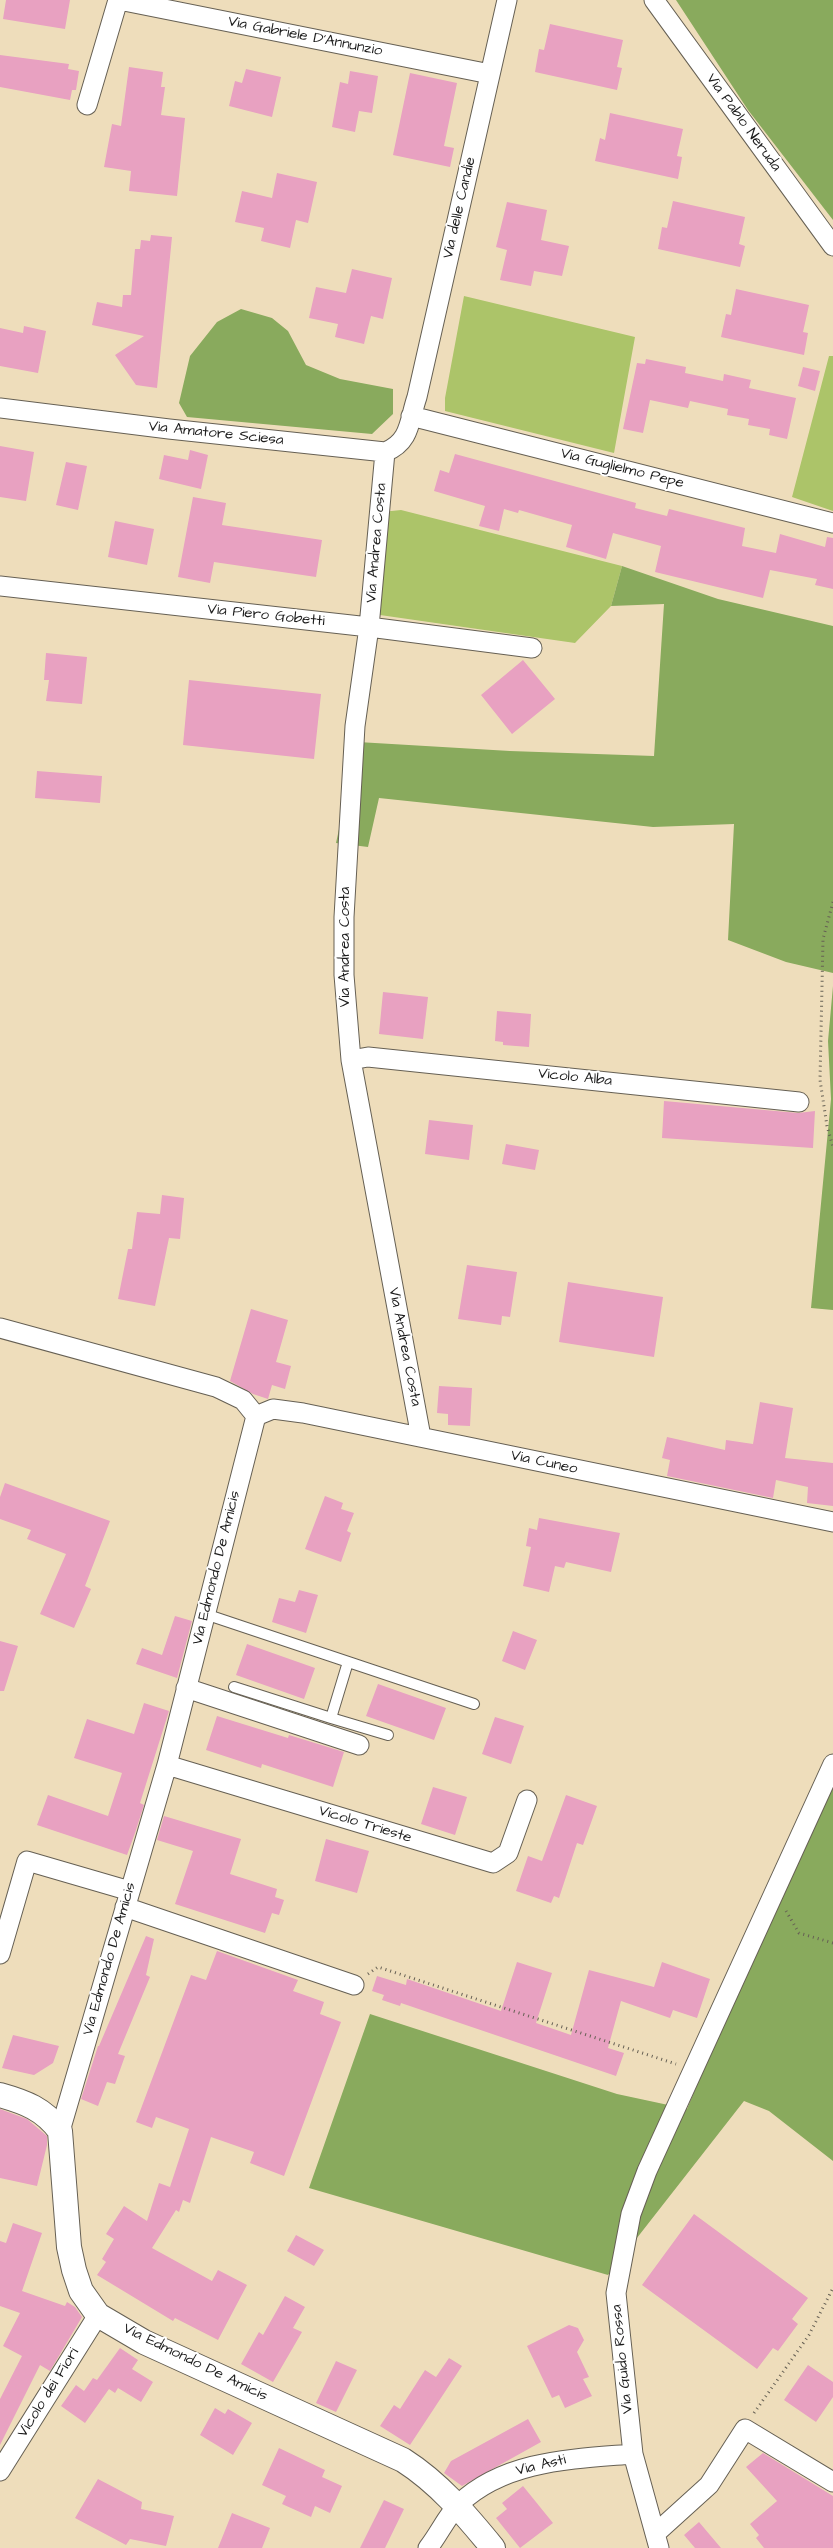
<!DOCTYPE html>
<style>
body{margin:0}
canvas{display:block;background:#edb}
</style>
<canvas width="833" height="2548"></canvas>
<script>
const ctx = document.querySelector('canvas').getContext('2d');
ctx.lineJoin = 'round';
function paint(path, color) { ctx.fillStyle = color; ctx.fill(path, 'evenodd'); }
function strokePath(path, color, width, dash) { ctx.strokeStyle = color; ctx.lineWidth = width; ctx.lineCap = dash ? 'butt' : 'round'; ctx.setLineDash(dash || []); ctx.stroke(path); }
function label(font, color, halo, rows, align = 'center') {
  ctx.font = font + ' "Architects Daughter",sans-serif'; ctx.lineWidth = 4; ctx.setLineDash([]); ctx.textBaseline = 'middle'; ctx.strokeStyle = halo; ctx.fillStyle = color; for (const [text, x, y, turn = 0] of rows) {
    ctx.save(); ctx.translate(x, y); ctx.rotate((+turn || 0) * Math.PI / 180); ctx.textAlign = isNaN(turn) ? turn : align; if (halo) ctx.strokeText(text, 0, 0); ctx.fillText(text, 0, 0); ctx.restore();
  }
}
paint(new Path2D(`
 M464 296 635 337 614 453 445 411V398Z
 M829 356H833V511L792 497Z
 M401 510 622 566 611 606 575 643 380 615 382 512Z`), '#acc469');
paint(new Path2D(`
 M676 0H833V220L748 110Z
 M241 309 272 318 288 331 306 365 340 379 393 389V414L372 434 187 417 179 403 190 356 217 322Z
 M622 566 718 599 833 626V973L786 962 728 940 734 824 653 827 379 798 368 847 336 843 358 742 510 751 654 756 664 604 611 606Z
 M833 986V1310L811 1308 831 1099 828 1041Z
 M833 1788V2161L769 2111 744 2101 608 2275 309 2188 370 2014 617 2094 687 2109 744 1973Z`), '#89aa5d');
paint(new Path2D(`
 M6 0H70L65 29 3 19Z
 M550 24 623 40 617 67 622 68 617 90 535 72 539 49 544 50Z
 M0 55 69 64 68 69 79 71 76 90H72L70 100 0 87Z
 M129 67 163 72 161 87H165L161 115 185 118 177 196 129 191 131 171 104 167 112 124 121 126Z
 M246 69 281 77 272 117 229 106 235 81 242 83Z
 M350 71 378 76 372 113 359 111 355 132 332 127 340 82 348 84Z
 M410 73 457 83 444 146 454 148 450 167 393 155Z
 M610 113 683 129 677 156 682 157 678 179 595 161 600 138 605 140Z
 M277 173 317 182 308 223 296 220 290 248 261 241 264 228 235 222 242 191 272 198Z
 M673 201 745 217 739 244 745 246 740 267 658 249 662 227 667 228Z
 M507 202 547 210 541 240 569 246 562 276 534 271 531 286 500 280 507 250 496 247Z
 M151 235 172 237 157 388 136 385 115 355 144 336 92 325 97 302 122 307 123 295H131L135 249H140L141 240 150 241Z
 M352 269 392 278 383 319 371 316 364 344 335 337 338 324 309 318 316 287 346 293Z
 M736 289 809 305 803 332 808 333 804 355 721 337 726 314 731 315Z
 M24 326 46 331 38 373 0 366V328L23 333Z
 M646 359 686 367 685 373 723 381 724 374 751 380 749 388 796 398 787 439 769 435 770 429 748 425 749 419 727 415 728 409 690 401 688 408 650 400 643 433 623 429 637 363 645 364Z
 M803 367 820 371 815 391 798 386Z
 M0 446 34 452 26 501 0 497Z
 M190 450 208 455 201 489 159 479 164 455 188 460Z
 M455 454 636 503 635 508 667 516 669 509 745 528 742 546 776 553 780 534 825 547 827 537 833 538V589L815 585 817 579 770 570 763 598 655 572 661 546 613 533 606 559 566 547 572 525 519 510 518 513 504 509 499 531 479 526 485 506 434 491 440 470 449 473Z
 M66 462 87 466 78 510 56 505Z
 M193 497 226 503 222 525 322 540 316 577 214 562 210 583 178 577Z
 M115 521 154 529 147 565 108 557Z
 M46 653 87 657 82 704 46 701 49 680H44Z
 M523 660 555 699 512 734 481 695Z
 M189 680 321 694 314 759 183 745Z
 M37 771 102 776 100 803 35 798Z
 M383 992 428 997 423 1039 379 1034Z
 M497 1011 531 1014 529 1047 503 1045V1042L495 1041Z
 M664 1101 798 1113 815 1111 813 1148 662 1138Z
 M429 1120 473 1125 469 1160 425 1154Z
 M506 1144 539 1150 535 1170 502 1164Z
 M162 1195 184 1198 180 1239 169 1238 155 1306 118 1299 128 1249H132L137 1212 160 1214Z
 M467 1265 517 1272 510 1317 502 1316 501 1325 458 1319Z
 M568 1282 663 1297 654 1357 559 1342Z
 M251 1309 288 1320 276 1362 291 1366 285 1389 272 1385 268 1399 253 1394 230 1381Z
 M439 1386 472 1388 470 1426 448 1425V1414L437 1413Z
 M760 1402 793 1408 785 1458 833 1463V1506L807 1503 808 1487 776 1480 773 1498 667 1476 670 1460 662 1458 667 1437 725 1450 726 1440 753 1444Z
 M5 1483 110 1521 85 1586 91 1589 74 1628 40 1614 66 1554 27 1539 31 1530 0 1519V1497Z
 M325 1496 343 1503 341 1509 354 1513 347 1531 351 1533 341 1562 305 1549Z
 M539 1518 620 1533 611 1572 566 1562 564 1568 555 1566 549 1592 523 1586 531 1547 526 1546 529 1528 537 1530Z
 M299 1590 318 1595 306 1633 272 1622 279 1598 295 1602Z
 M175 1616 192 1621 177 1678 136 1664 142 1648 162 1655Z
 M513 1631 537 1640 525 1670 502 1661Z
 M0 1641 18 1646 4 1691H0Z
 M247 1644 315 1668 304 1699 236 1675Z
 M378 1684 446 1708 434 1740 366 1716Z
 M144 1703 169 1711 140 1803 144 1805 135 1833 127 1855 37 1825 48 1795 108 1816 122 1773 74 1758 87 1719 134 1734Z
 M217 1716 288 1738 289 1735 344 1752 333 1787 262 1764 261 1768 206 1750Z
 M495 1717 524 1726 511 1764 482 1754Z
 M433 1787 467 1797 455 1835 421 1824Z
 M566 1795 597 1806 583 1845 577 1843 559 1898 554 1896 551 1903 516 1891 528 1856 542 1861Z
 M164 1816 241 1839 230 1874 277 1889 275 1897 284 1900 279 1915 272 1913 265 1933 175 1904 193 1851 157 1840Z
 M326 1839 369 1851 357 1893 315 1881Z
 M146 1936 154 1939 146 1975 150 1977 118 2054 125 2056 115 2084 107 2082 98 2106 81 2099 98 2046H99Z
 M217 1951 298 1980 293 1991 324 2002 320 2014 341 2022 284 2176 250 2163 254 2152 211 2137 190 2203 183 2200 179 2212 176 2210 152 2248 212 2281 218 2270 247 2285 218 2340 175 2318 173 2321 97 2275 106 2262 102 2259 114 2239 106 2234 124 2206 147 2221 159 2183 170 2187 189 2129 156 2117 152 2128 136 2122 191 1975 206 1980Z
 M517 1962 552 1973 536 2023 571 2035 589 1970 654 1987 662 1962 710 1979 697 2018 673 2010 670 2018 621 2001 608 2048 624 2053 616 2076 401 2003 400 2006 382 2000 384 1995 372 1991 377 1976 406 1985 407 1979 501 2011Z
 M13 2035 59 2046 53 2063 34 2075 2 2068Z
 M0 2109 27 2119 47 2136V2145L37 2186 0 2178Z
 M694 2214 808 2298 792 2319 798 2324 778 2351 773 2348 757 2369 642 2285Z
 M13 2223 42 2233 22 2291 65 2306 67 2302 75 2307 82 2317 50 2371 40 2365 0 2445V2399L22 2356 3 2346 20 2313 0 2306V2241L6 2243Z
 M296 2235 324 2250 314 2266 287 2251Z
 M285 2296 305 2307 293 2328 302 2332 273 2382 241 2364 259 2332 263 2335Z
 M569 2325 578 2328 584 2340 577 2352 589 2377 583 2379 592 2396 565 2408 559 2395 552 2398 527 2346Z
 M120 2348 138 2360 132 2369 153 2382 141 2402 118 2388 115 2393 109 2389 85 2423 61 2406 76 2385 84 2391 93 2378 97 2380Z
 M449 2358 462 2366 410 2445 380 2426 394 2405 400 2409 425 2370 436 2377Z
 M336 2361 357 2370 336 2412 316 2403Z
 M808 2365 833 2382V2397L816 2422 784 2400Z
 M215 2408 225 2414 228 2409 252 2423 233 2455 200 2435Z
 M528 2419 541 2442 462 2486 444 2473 451 2461Z
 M279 2448 325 2470 322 2477 342 2486 330 2513 315 2506 311 2517 282 2504 286 2496 262 2485Z
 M763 2453 833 2496V2548H764L756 2538 759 2535 750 2524 777 2501 746 2467Z
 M98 2479 142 2502 141 2509 174 2516 166 2546 130 2539 126 2545 75 2518Z
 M523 2486 553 2523 520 2548 496 2518 507 2509 502 2503Z
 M384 2500 404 2509 385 2548H360Z
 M232 2513 270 2528 262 2548H218Z
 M699 2522 721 2548H695L684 2535Z`), '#e8a1c1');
const service = new Path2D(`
 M205 1614 474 1704
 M234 1687 331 1718 348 1662
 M331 1718 388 1735`);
const minor = new Path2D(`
 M119 0 490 74
 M654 0 833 246
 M87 105 118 0
 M0 408 169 429 385 452C411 442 409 420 417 397L507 0
 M411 416 833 523
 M385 452 369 627 355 726 344 917V975L351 1060 421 1437
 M0 586 369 627 532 648
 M351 1060 368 1057 799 1102
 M0 1328 216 1387 243 1400 256 1416 167 1765 60 2131
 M256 1416 273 1409 303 1413 833 1522
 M186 1688 359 1745
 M167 1765 493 1863 508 1853 527 1800
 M125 1907 354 1985
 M0 1954 27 1861 130 1891
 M0 2471 98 2315
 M656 2533 709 2485 745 2429 833 2482
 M428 2548C439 2534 447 2516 459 2504 505 2460 573 2459 633 2454
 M659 2548 633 2454 616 2293 631 2214 647 2171 833 1764`);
const tertiary = new Path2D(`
 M0 2095C25 2102 44 2109 60 2131L69 2247 74 2270 81 2291 98 2315 144 2342 403 2460C439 2483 466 2515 493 2548`);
strokePath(service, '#666054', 12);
strokePath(minor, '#666054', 21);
strokePath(tertiary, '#666054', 26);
strokePath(new Path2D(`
 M833 902 823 939 820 1080 827 1126 833 1147
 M786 1911 799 1933 833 1943
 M368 1974 378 1967 676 2064
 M754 2413 809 2335 833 2288`), '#666054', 3, [1, 4]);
strokePath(service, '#fff', 10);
strokePath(minor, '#fff', 19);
strokePath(tertiary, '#fff', 24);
label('15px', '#1c1c1c', '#fff', [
 ["Via Gabriele D'Annunzio",305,37,11],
 ["Via Pablo Neruda",743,123,54],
 ["Via delle Candie",460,208,-77],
 ["Via Amatore Sciesa",216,434,6],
 ["Via Guglielmo Pepe",622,469,14],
 ["Via Andrea Costa",377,543,-85],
 ["Via Piero Gobetti",266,616,6],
 ["Via Andrea Costa",346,947,-90],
 ["Vicolo Alba",575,1078,6],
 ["Via Andrea Costa",404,1347,79],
 ["Via Cuneo",544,1463,12],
 ["Via Edmondo De Amicis",217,1568,-76],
 ["Vicolo Trieste",365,1825,17],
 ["Via Edmondo De Amicis",110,1959,-74],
 ["Via Guido Rossa",623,2359,-96],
 ["Via Edmondo De Amicis",195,2363,26],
 ["Vicolo dei Fiori",49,2393,-58],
 ["Via Asti",541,2466,-13]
]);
</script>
